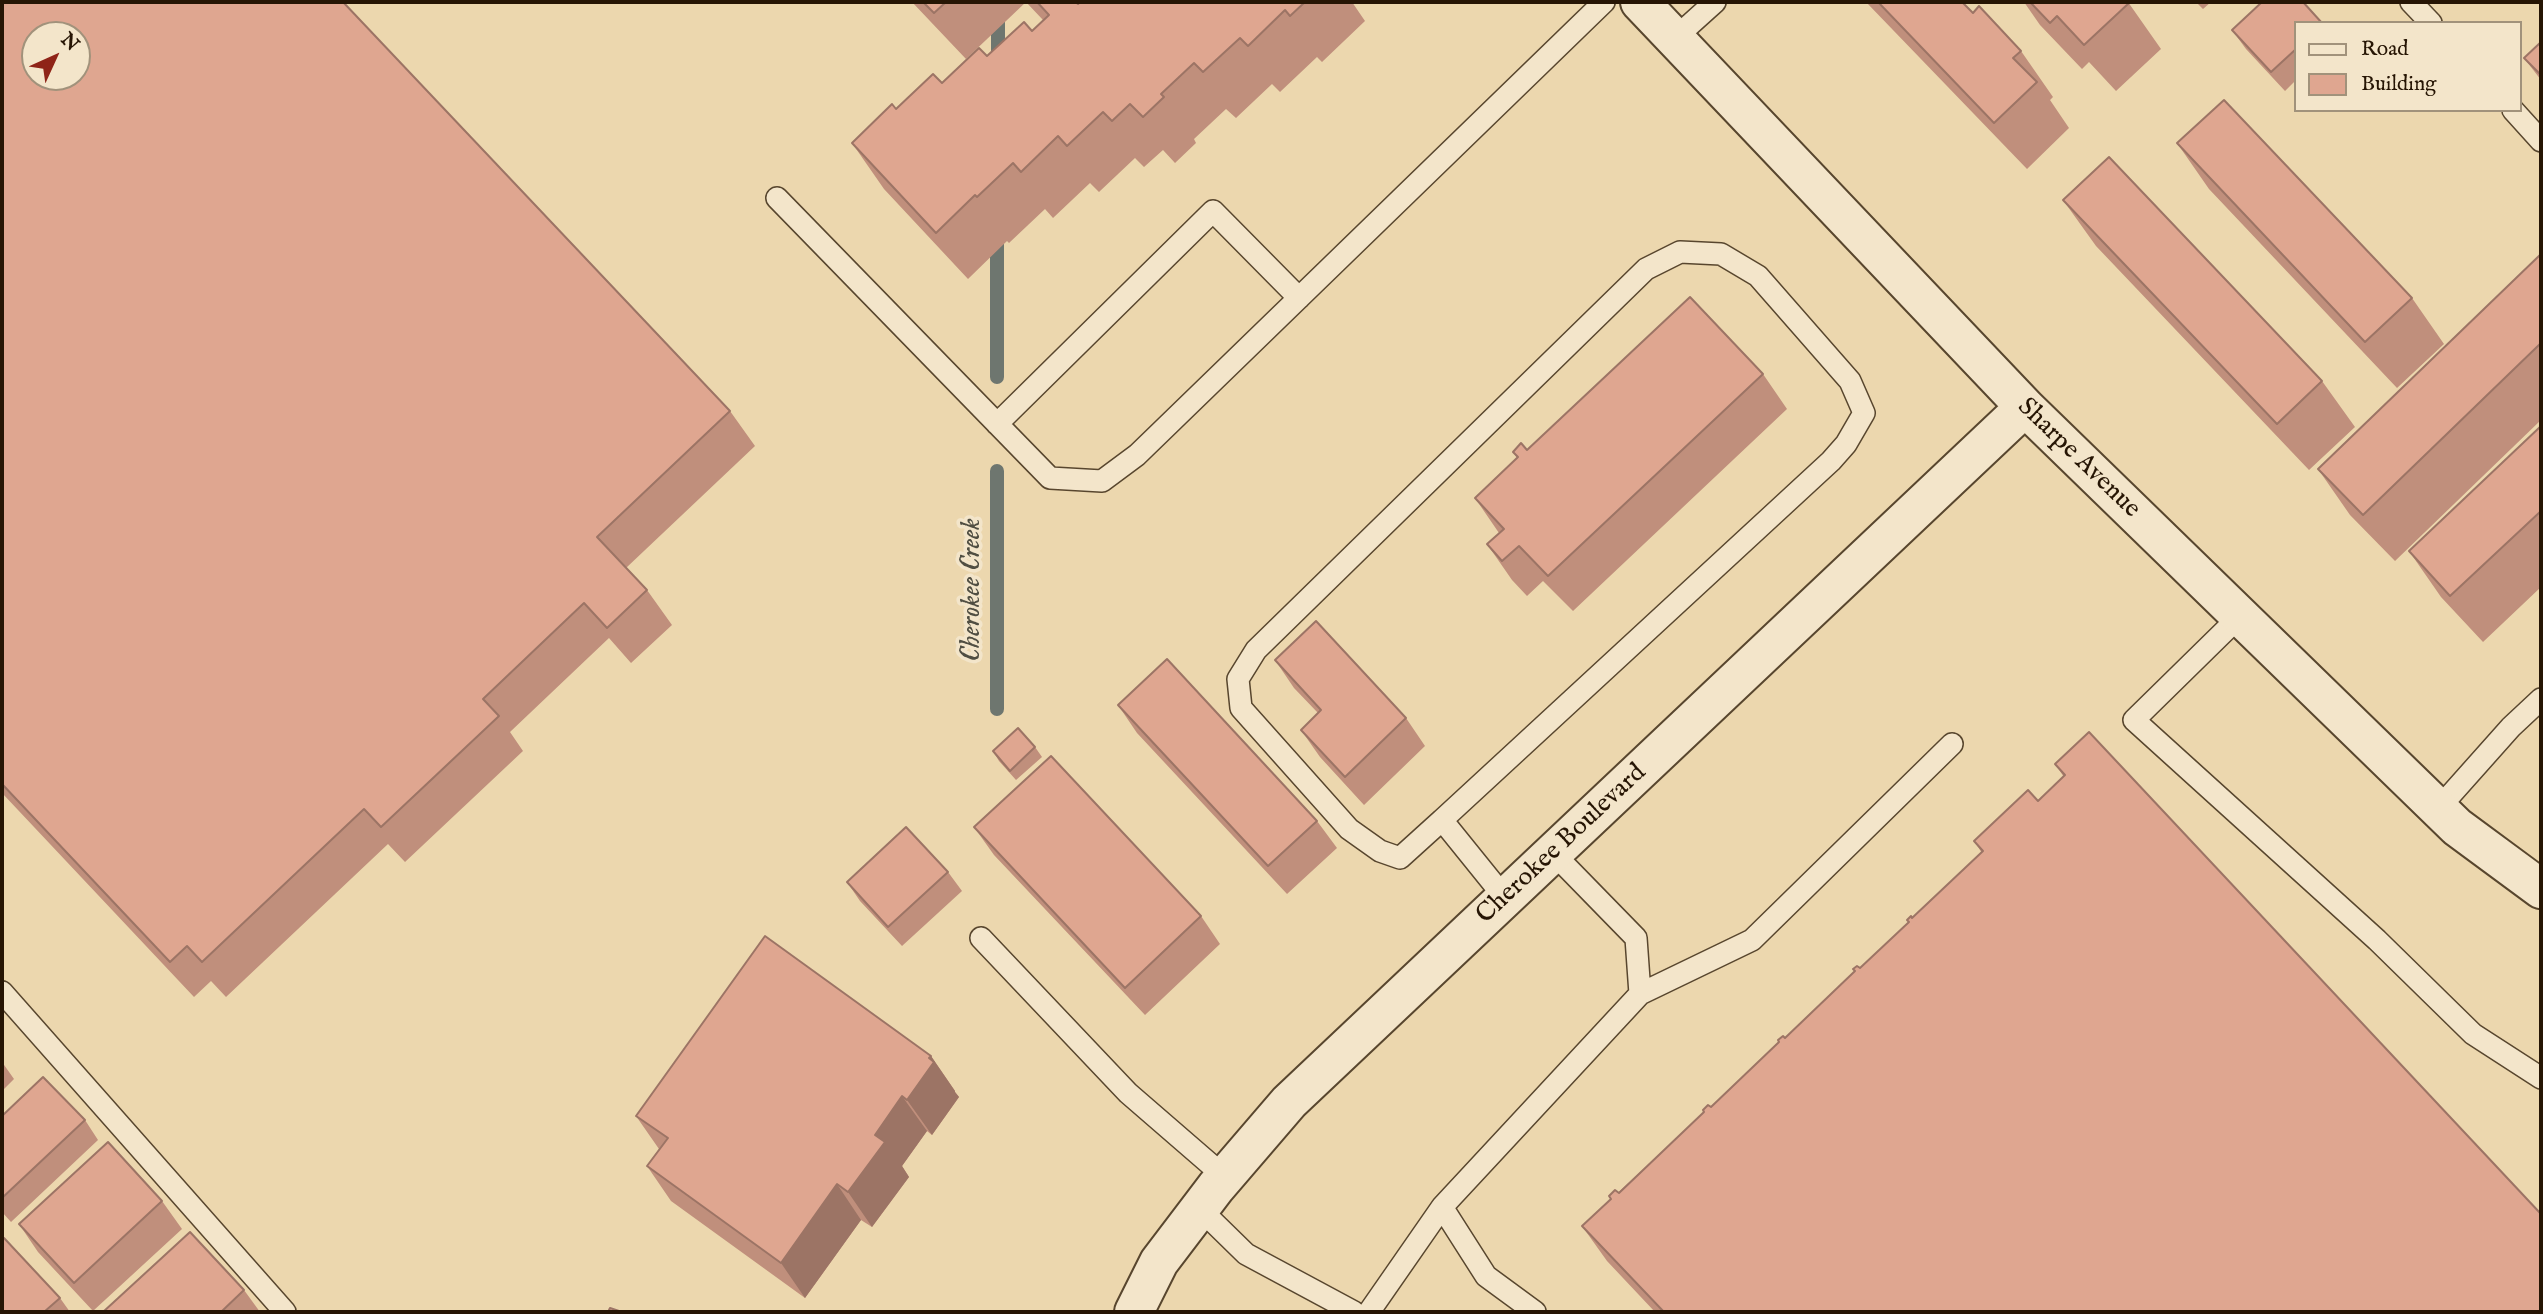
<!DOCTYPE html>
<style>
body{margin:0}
#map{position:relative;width:2543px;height:1314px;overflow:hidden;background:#ecd7ae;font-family:"IM FELL English",serif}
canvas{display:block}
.frame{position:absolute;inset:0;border:4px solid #261504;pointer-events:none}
.legend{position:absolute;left:2294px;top:21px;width:228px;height:91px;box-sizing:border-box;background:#f3e5ca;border:2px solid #a1927b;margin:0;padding:9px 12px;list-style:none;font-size:21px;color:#261504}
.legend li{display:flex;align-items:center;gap:14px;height:35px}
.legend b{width:35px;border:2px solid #a1927b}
.north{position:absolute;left:21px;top:21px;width:70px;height:70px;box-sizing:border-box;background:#f3e5ca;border:2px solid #a1927b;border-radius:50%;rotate:45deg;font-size:19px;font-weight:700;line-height:28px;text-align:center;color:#261504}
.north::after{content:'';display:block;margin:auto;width:24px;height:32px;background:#8f2418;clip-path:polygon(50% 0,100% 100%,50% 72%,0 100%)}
</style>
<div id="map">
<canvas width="2543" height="1314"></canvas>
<div class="frame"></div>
<ul class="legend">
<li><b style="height:9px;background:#f3e5ca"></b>Road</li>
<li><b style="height:19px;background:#dfa690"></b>Building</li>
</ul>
<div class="north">N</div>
</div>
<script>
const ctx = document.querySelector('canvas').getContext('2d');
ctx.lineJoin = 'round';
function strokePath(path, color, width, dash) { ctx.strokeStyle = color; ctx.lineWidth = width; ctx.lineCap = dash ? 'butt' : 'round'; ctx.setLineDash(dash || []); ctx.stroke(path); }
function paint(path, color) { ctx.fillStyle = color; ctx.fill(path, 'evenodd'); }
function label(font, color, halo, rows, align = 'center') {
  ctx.font = font + ' "IM FELL English",serif'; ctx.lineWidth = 7; ctx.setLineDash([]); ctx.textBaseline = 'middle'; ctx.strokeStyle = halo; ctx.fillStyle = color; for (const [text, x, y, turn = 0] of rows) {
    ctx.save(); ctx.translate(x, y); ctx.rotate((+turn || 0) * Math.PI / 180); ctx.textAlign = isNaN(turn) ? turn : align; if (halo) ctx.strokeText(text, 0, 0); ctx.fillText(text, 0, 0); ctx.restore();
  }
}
strokePath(new Path2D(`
 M998 63V2
 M997 377V234
 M997 471V709`), '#6e766f', 14);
const service = new Path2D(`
 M2411 2 2431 23
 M1675 38 1715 2
 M2513 110 2541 141
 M777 198 1050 478 1102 481 1137 455 1604 2
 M997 424 1213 211 1299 298
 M2240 616 2134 720 2377 940 2473 1034 2541 1078
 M2438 809 2511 727 2541 699
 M1442 820 1831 461 1846 444 1864 413 1850 381 1758 276 1721 254 1680 252 1646 269 1256 650 1238 679 1241 708 1349 829 1380 851 1400 858 1442 820 1505 898
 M981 938 1128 1093 1225 1177
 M2 992 285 1312
 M1640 994 1752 940 1952 744
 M1200 1209 1246 1254 1354 1312
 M1369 1312 1442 1207
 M1535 1312 1486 1276 1442 1207 1640 994 1636 938 1553 853`);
const tertiary = new Path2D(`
 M1640 2 2025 407 2457 827 2541 889
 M1134 1312 1159 1262 1216 1187 1289 1102 2025 407`);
strokePath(service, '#58462e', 24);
strokePath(tertiary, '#58462e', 42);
strokePath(service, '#f3e5ca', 21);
strokePath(tertiary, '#f3e5ca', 38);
paint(new Path2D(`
 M2 2 730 411 755 446 626 568 647 590 672 625 631 663 609 638 510 732 523 751 405 862 388 844 226 997 211 981 194 997 2 793Z
 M912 2H1075L1078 4 1080 2H1352L1365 21 1322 62 1317 57 1280 92 1272 84 1236 118 1226 109 1194 139 1196 143 1175 163 1163 150 1144 167 1135 158 1099 192 1090 183 1053 218 1045 209 1009 243 1007 241 968 279 884 189 852 143 896 109 1032 31 1043 20 1026 2 966 59Z
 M1866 2H1962L1973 13 2021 51 2053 97 2050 100 2069 128 2027 169Z
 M2024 2H2128L2161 49 2116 91 2089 62 2082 69 2040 25Z
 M2196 2H2211L2203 9Z
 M2296 23V80L2285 91 2246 49 2232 30Z
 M2541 42V80L2524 58Z
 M2177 143 2412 298 2444 344 2397 388 2209 189Z
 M2063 200 2322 381 2355 427 2309 470 2096 246Z
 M2541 254V420L2395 561 2350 515 2318 469Z
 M1763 374 1787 409 1573 611 1543 581 1527 596 1512 580 1487 544 1499 533 1475 498 1517 458 1513 452 1527 450Z
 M2541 426V587L2483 642 2441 597 2409 551Z
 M1275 660 1406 718 1425 746 1364 805 1320 757 1301 730 1318 713 1294 688Z
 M1118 705 1317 821 1337 848 1287 894 1137 733Z
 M1035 747 1042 757 1016 780 999 761 993 751Z
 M2055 764 2541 1312H1655L1607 1261 1582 1226 1860 968 1982 853 1974 841 2038 801 2064 777Z
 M974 827 1201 916 1220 944 1145 1015 994 855Z
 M948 872 962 891 902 946 860 901 847 882Z
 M931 1056 955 1091V1092L959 1097 932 1135 927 1131 902 1166 909 1177 872 1227 861 1220 805 1298 671 1201 647 1166 659 1149 636 1116Z
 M2 1062 14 1079 2 1091Z
 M2 1116 85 1120 98 1140 11 1222 2 1212Z
 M162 1201 182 1229 93 1311 38 1252 19 1224Z
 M244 1290 260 1312H103Z
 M60 1298 70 1312H2Z`), '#c08f7c');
paint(new Path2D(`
 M931 1056 955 1091V1092L959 1097 932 1135 907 1100Z
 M902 1096 927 1131 902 1166 909 1177 872 1227 848 1192 875 1135Z
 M837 1184 861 1220 805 1298 781 1263Z`), '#9c7465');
const building = new Path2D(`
 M2 2H343L730 411 597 537 647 590 607 628 584 603 483 699 499 716 381 827 364 809 202 962 187 946 170 962 2 784ZM35 35H77V77H35Z
 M923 2H946L934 13Z
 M1037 2H1075L1078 4 1080 2H1305L1290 16 1285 10 1248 46 1240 38 1203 72 1194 63 1161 94 1164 97 1143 117 1130 104 1112 121 1103 112 1067 146 1058 136 1021 172 1013 163 977 197 975 195 936 233 852 143 892 104 896 109 933 74 942 83 979 48 987 56 1024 22 1032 31 1049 15Z
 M1878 2H1962L1973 13 1979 6 2021 51 2013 58 2037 82 1994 123Z
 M2030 2H2128L2129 3 2084 45 2057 16 2050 23Z
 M2262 2H2303L2322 23H2296V49L2271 72 2232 30Z
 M2541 42V75L2524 58Z
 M2224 100 2412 298 2365 342 2177 143Z
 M2109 157 2322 381 2277 424 2063 200Z
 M2541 254V343L2363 515 2318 469Z
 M1690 297 1763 374 1548 576 1519 546 1502 561 1487 544 1504 529 1475 498 1518 457 1513 452 1521 443 1527 450Z
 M2541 426V511L2450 596 2409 551Z
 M1316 621 1406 718 1345 777 1301 730 1321 710 1275 660Z
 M1167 659 1317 821 1268 866 1118 705Z
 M1018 728 1035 747 1010 771 993 751Z
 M2089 732 2541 1214V1312H1664L1582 1226 1611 1199 1609 1196 1615 1190 1619 1193 1704 1112 1703 1110 1708 1105 1711 1107 1779 1042 1778 1040 1783 1036 1785 1038 1855 971 1853 969 1857 966 1860 968 1909 922 1907 920 1911 916 1912 918 1983 851 1974 841 2028 790 2038 801 2065 775 2055 764Z
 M1051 756 1201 916 1125 988 974 827Z
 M906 827 948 872 888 927 847 882Z
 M765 936 931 1056 929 1058 934 1062 907 1100 902 1096 875 1135 885 1142 848 1192 837 1184 781 1263 647 1166 668 1138 636 1116Z
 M43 1077 85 1120 2 1198V1116Z
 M108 1142 162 1201 74 1283 19 1224Z
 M190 1232 244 1290 221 1312H103Z
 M4 1238 60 1298 44 1312H2V1239Z
 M610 1308 622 1312H608Z`);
paint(building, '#dfa690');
strokePath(building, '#9c7465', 2);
label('26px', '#261504', '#f3e5ca', [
 ["Sharpe Avenue",2078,459,44],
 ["Cherokee Boulevard",1562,845,-43]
]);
label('italic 28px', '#504e42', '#f3e5ca', [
 ["Cherokee Creek",973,590,-90]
]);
</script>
